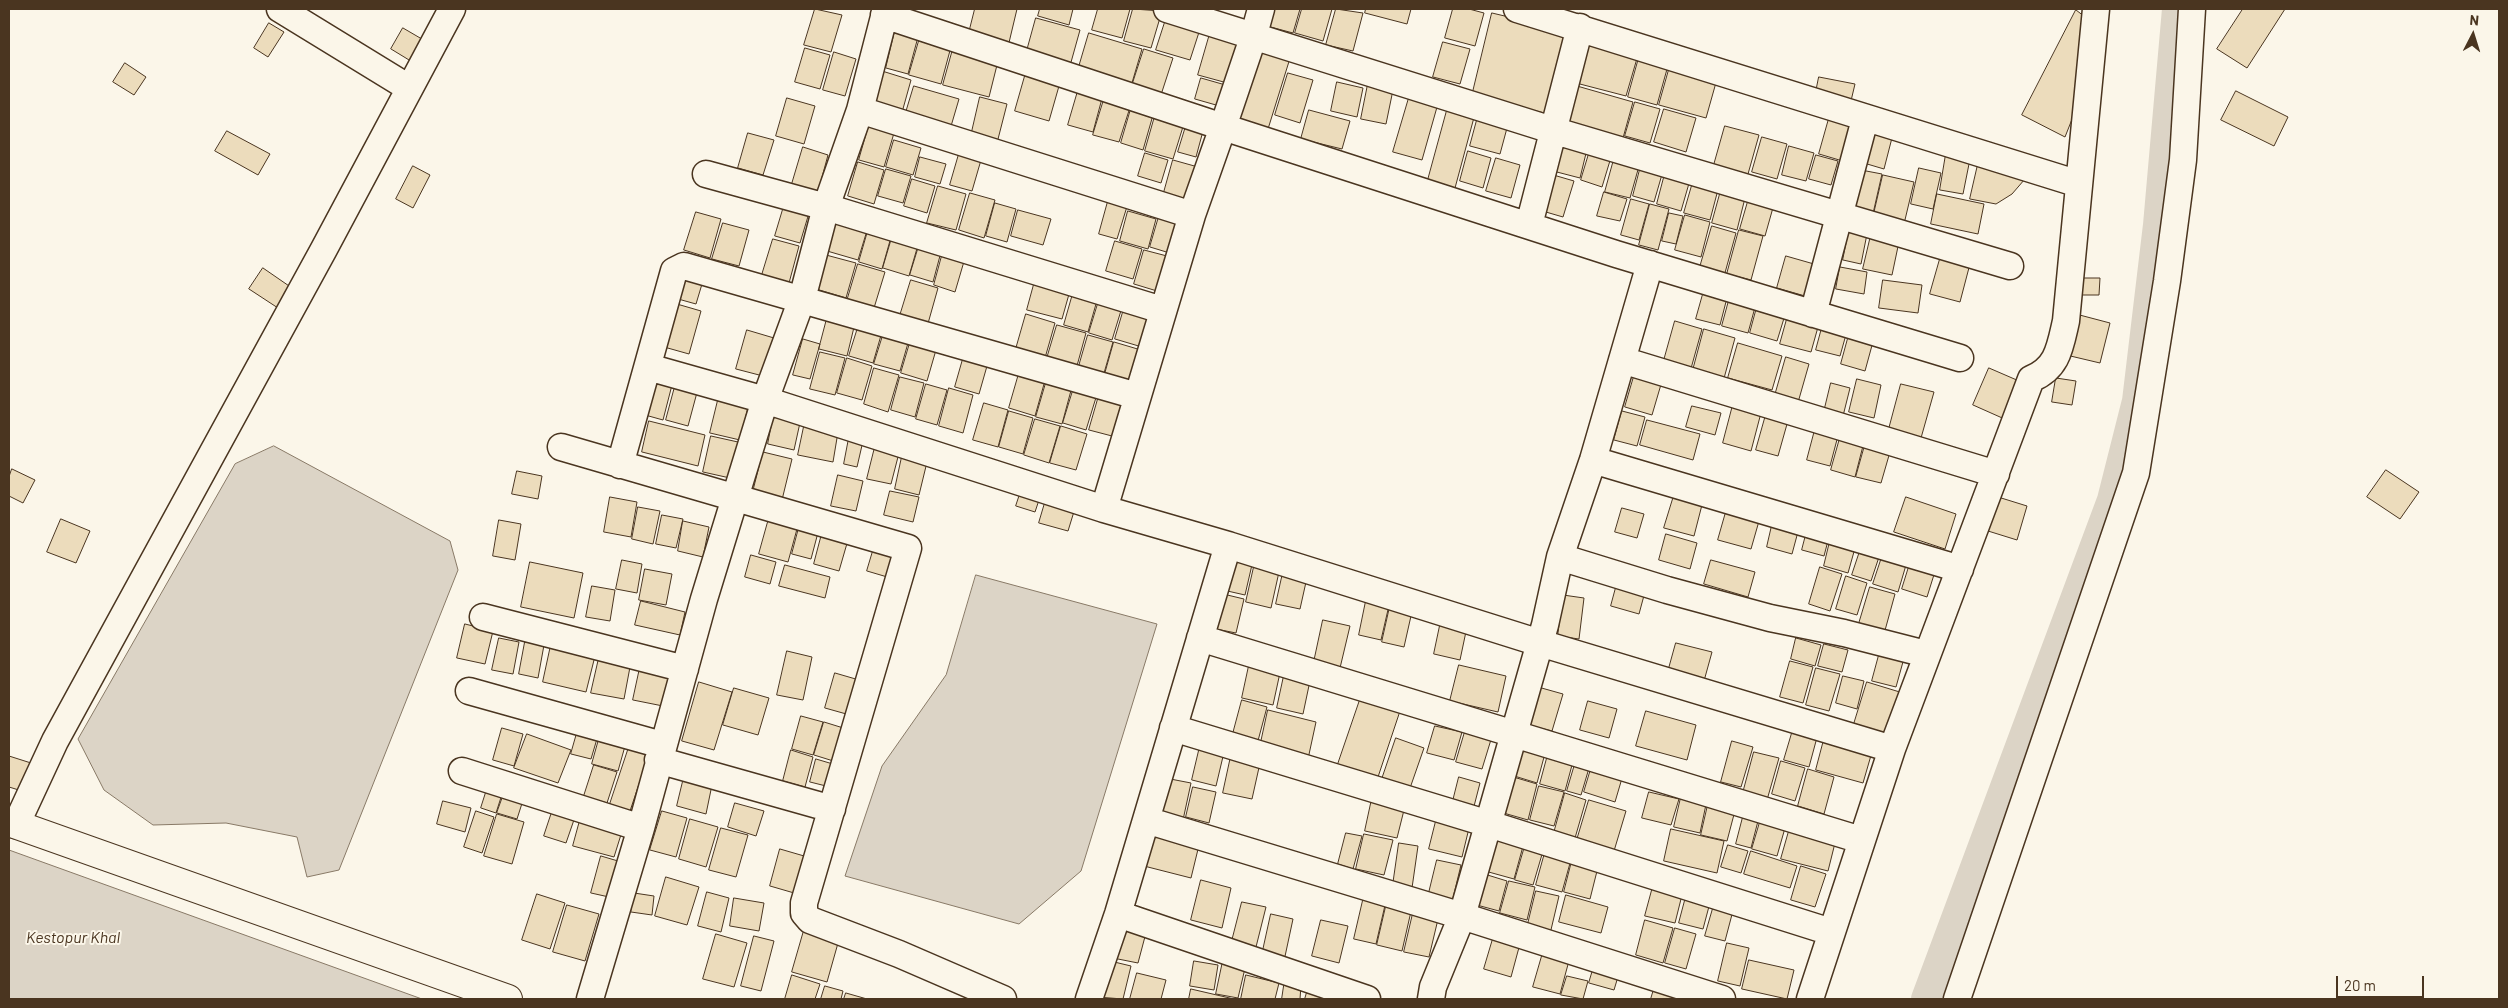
<!DOCTYPE html>
<style>
body{margin:0}
#map{position:relative;width:2508px;height:1008px;overflow:hidden;background:#fbf6e9;font-family:Barlow,sans-serif}
canvas{display:block}
.frame{position:absolute;inset:0;border:10px solid #4a3520;pointer-events:none}
.north{position:absolute;left:2448px;top:10px;width:50px;height:50px;-webkit-text-stroke:4px #fbf6e9;paint-order:stroke;rotate:5deg;font-size:14px;font-weight:700;line-height:20px;text-align:center;color:#4a3520}
.north::after{content:'';display:block;margin:auto;width:18px;height:22px;background:#4a3520;clip-path:polygon(50% 0,100% 100%,50% 72%,0 100%)}
.scale{position:absolute;left:2336px;top:976px;width:88px;height:22px;box-sizing:border-box;border:2px solid #4a3520;border-top:0;padding-left:6px;font-size:15px;line-height:18px;white-space:nowrap;color:#4a3520;-webkit-text-stroke:4px #fbf6e9;paint-order:stroke}
</style>
<div id="map">
<canvas width="2508" height="1008"></canvas>
<div class="frame"></div>
<div class="north">N</div>
<div class="scale">20 m</div>
</div>
<script>
const ctx = document.querySelector('canvas').getContext('2d');
ctx.lineJoin = 'round';
function paint(path, color) { ctx.fillStyle = color; ctx.fill(path, 'evenodd'); }
function strokePath(path, color, width, dash) { ctx.strokeStyle = color; ctx.lineWidth = width; ctx.lineCap = dash ? 'butt' : 'round'; ctx.setLineDash(dash || []); ctx.stroke(path); }
function label(font, color, halo, rows, align = 'center') {
  ctx.font = font + ' Barlow,sans-serif'; ctx.lineWidth = 4; ctx.setLineDash([]); ctx.textBaseline = 'middle'; ctx.strokeStyle = halo; ctx.fillStyle = color; for (const [text, x, y, turn = 0] of rows) {
    ctx.save(); ctx.translate(x, y); ctx.rotate((+turn || 0) * Math.PI / 180); ctx.textAlign = isNaN(turn) ? turn : align; if (halo) ctx.strokeText(text, 0, 0); ctx.fillText(text, 0, 0); ctx.restore();
  }
}
const water = new Path2D(`
 M274 446 450 541 458 570 339 870 307 877 297 837 226 823 153 825 104 790 78 739 235 464Z
 M976 575 1157 624 1081 871 1019 924 845 876 882 766 946 675Z
 M9 850 422 999H9Z`);
paint(water, '#dcd4c6');
strokePath(water, '#887966', 1);
strokePath(new Path2D(`
 M1926 999 2112 500 2137 401 2158 225 2177 9`), '#dcd4c6', 30);
const building = new Path2D(`
 M815 9 842 15 831 52 804 45Z
 M975 9H1017L1007 51 967 41Z
 M1040 9H1073L1069 25 1038 16Z
 M1098 9H1130L1122 38 1092 30Z
 M1133 9 1162 11 1151 48 1124 41Z
 M1268 9H1300L1293 33 1263 25Z
 M1302 9H1332L1323 41 1295 33Z
 M1336 9 1363 13 1353 51 1326 45Z
 M1366 9H1411L1407 24 1365 13Z
 M1453 9H1469L1484 13 1475 46 1445 38Z
 M2243 9H2285L2247 68 2217 49Z
 M2076 10 2089 20 2084 89 2065 137 2022 115Z
 M1492 13 1572 32 1553 115 1472 96Z
 M1167 16 1201 26 1190 60 1156 50Z
 M1036 18 1080 30 1068 73 1025 58Z
 M269 23 284 32 268 57 254 48Z
 M403 28 427 42 414 63 391 49Z
 M1211 30 1243 40 1231 84 1198 75Z
 M895 31 918 37 908 74 886 68Z
 M1089 33 1142 49 1129 93 1076 77Z
 M921 34 952 43 941 84 909 75Z
 M1588 41 1638 55 1626 96 1576 83Z
 M1443 42 1470 49 1460 84 1433 77Z
 M1260 46 1291 55 1268 129 1238 120Z
 M805 48 830 55 820 89 795 82Z
 M953 49 998 61 989 97 943 85Z
 M1144 49 1173 58 1158 104 1129 95Z
 M834 52 856 59 845 96 823 90Z
 M1640 54 1669 62 1657 105 1628 97Z
 M125 63 146 77 134 95 113 82Z
 M1670 66 1717 79 1706 118 1659 105Z
 M1027 69 1061 79 1049 121 1015 111Z
 M882 71 911 80 901 116 872 107Z
 M1288 73 1313 80 1300 123 1275 115Z
 M1819 77 1855 84 1850 105 1815 97Z
 M1201 78 1229 86 1223 107 1195 99Z
 M1369 79 1394 85 1386 124 1361 119Z
 M1337 82 1363 88 1357 117 1331 111Z
 M1080 84 1104 91 1093 132 1068 125Z
 M914 86 959 99 949 133 904 119Z
 M1577 86 1633 102 1623 138 1567 122Z
 M1411 91 1439 100 1422 160 1393 152Z
 M2236 91 2288 117 2274 146 2221 120Z
 M1106 93 1132 101 1119 142 1093 135Z
 M980 97 1007 104 997 143 971 136Z
 M787 98 815 106 804 144 776 136Z
 M1133 102 1155 108 1143 150 1121 143Z
 M1635 102 1660 109 1650 143 1625 136Z
 M1449 103 1476 110 1455 188 1428 180Z
 M1157 109 1186 117 1173 159 1145 151Z
 M1664 109 1696 118 1686 152 1654 142Z
 M1309 110 1350 121 1342 149 1301 139Z
 M1830 115 1857 123 1846 162 1819 154Z
 M1477 120 1507 128 1500 154 1470 146Z
 M1867 123 1894 130 1884 169 1857 161Z
 M869 125 894 133 884 167 859 160Z
 M1186 126 1203 131 1196 157 1178 152Z
 M1725 126 1759 135 1748 174 1714 165Z
 M227 131 270 154 258 175 215 151Z
 M748 133 774 140 763 175 738 168Z
 M1562 135 1589 141 1580 178 1553 171Z
 M1762 137 1787 144 1777 179 1752 172Z
 M894 140 921 148 913 175 886 167Z
 M1789 146 1814 153 1806 181 1782 175Z
 M803 147 828 155 818 192 792 184Z
 M1591 147 1612 154 1602 187 1581 180Z
 M1468 151 1491 158 1483 188 1460 181Z
 M1616 152 1641 159 1630 198 1605 192Z
 M1145 153 1168 160 1161 183 1138 176Z
 M959 154 981 160 972 191 950 185Z
 M1946 154 1970 159 1963 194 1940 190Z
 M1816 155 1838 161 1831 185 1809 179Z
 M920 157 946 164 940 184 915 177Z
 M1496 158 1520 165 1511 198 1486 191Z
 M1643 158 1665 164 1654 202 1633 196Z
 M1173 160 1198 167 1187 203 1163 196Z
 M1979 160 2031 172 2012 194 1996 204 1970 199Z
 M858 162 884 170 874 204 848 196Z
 M413 166 430 175 413 208 396 199Z
 M1667 166 1692 173 1681 211 1657 204Z
 M1919 168 1941 173 1933 209 1911 204Z
 M886 169 911 176 903 203 878 196Z
 M1861 170 1882 174 1872 218 1851 213Z
 M1550 174 1574 181 1563 217 1539 210Z
 M1695 175 1720 182 1710 220 1684 213Z
 M1883 175 1914 182 1904 224 1873 218Z
 M912 179 935 186 927 213 904 206Z
 M1723 183 1747 190 1737 230 1712 223Z
 M938 186 966 194 956 230 927 223Z
 M1751 191 1776 197 1765 236 1740 229Z
 M1604 192 1627 199 1620 221 1597 216Z
 M970 193 995 200 984 238 959 230Z
 M1110 194 1129 200 1117 239 1099 234Z
 M1937 194 1984 204 1978 234 1931 224Z
 M1631 199 1649 204 1639 240 1621 235Z
 M995 203 1016 209 1007 242 986 236Z
 M1650 204 1669 209 1658 250 1639 245Z
 M784 206 809 213 800 243 775 236Z
 M1018 210 1051 219 1043 245 1011 236Z
 M1128 211 1156 219 1148 249 1120 241Z
 M696 212 721 219 710 258 684 250Z
 M1160 213 1183 220 1173 254 1150 247Z
 M1669 213 1683 216 1676 244 1662 241Z
 M837 214 869 224 858 260 827 251Z
 M1685 215 1710 222 1701 257 1675 250Z
 M723 223 749 230 739 266 712 259Z
 M870 224 893 230 882 269 859 262Z
 M1850 225 1868 229 1861 264 1843 260Z
 M1712 226 1736 233 1723 280 1698 274Z
 M1739 230 1763 236 1751 280 1727 274Z
 M894 231 920 238 909 276 883 268Z
 M1872 231 1900 237 1892 275 1863 269Z
 M773 239 799 246 789 283 762 275Z
 M1115 241 1142 249 1133 279 1106 271Z
 M919 246 941 252 933 282 910 275Z
 M1144 250 1167 256 1157 291 1134 284Z
 M943 252 965 258 955 292 934 285Z
 M1942 252 1971 260 1960 302 1930 294Z
 M826 255 856 263 846 298 816 289Z
 M1786 256 1814 264 1805 296 1777 288Z
 M858 264 885 272 874 308 847 301Z
 M680 267 705 274 696 304 671 297Z
 M1840 267 1867 272 1864 294 1836 289Z
 M263 268 292 288 278 308 249 289Z
 M1036 277 1071 287 1062 319 1027 310Z
 M2080 278H2100L2099 295H2079Z
 M911 280 938 288 927 327 899 319Z
 M1883 280 1922 285 1918 313 1879 308Z
 M1705 287 1728 294 1720 325 1696 319Z
 M1074 290 1098 297 1088 332 1064 325Z
 M1731 293 1757 300 1748 333 1722 326Z
 M1100 297 1123 304 1112 340 1089 333Z
 M670 302 701 311 689 354 657 345Z
 M1126 302 1153 310 1142 347 1115 339Z
 M1757 307 1785 315 1777 341 1750 333Z
 M829 311 856 319 847 356 819 349Z
 M2072 313 2110 323 2100 363 2062 354Z
 M1026 314 1055 323 1045 358 1016 349Z
 M861 318 884 325 873 363 849 356Z
 M1787 319 1818 327 1811 352 1780 344Z
 M1675 321 1702 329 1690 372 1663 364Z
 M1823 324 1847 331 1840 356 1816 350Z
 M1057 325 1086 333 1075 373 1045 365Z
 M885 329 910 336 900 371 874 364Z
 M1704 329 1735 338 1723 382 1692 374Z
 M747 330 774 338 763 376 736 369Z
 M1850 331 1874 338 1865 371 1841 364Z
 M1088 335 1113 342 1102 380 1077 373Z
 M912 336 938 343 927 381 901 373Z
 M803 339 820 344 810 379 793 375Z
 M1114 342 1141 350 1130 389 1103 381Z
 M1738 343 1782 356 1772 390 1728 378Z
 M820 352 845 358 835 395 810 389Z
 M965 352 989 359 979 394 955 387Z
 M1786 357 1809 364 1797 406 1774 399Z
 M847 358 872 366 862 400 837 393Z
 M874 368 899 375 888 412 864 404Z
 M1989 368 2026 384 2009 421 1973 405Z
 M1020 370 1046 377 1035 416 1009 408Z
 M1635 373 1662 381 1652 415 1625 407Z
 M647 374 673 381 663 420 638 413Z
 M1048 376 1073 383 1062 424 1036 417Z
 M900 377 924 383 915 417 891 410Z
 M2056 378 2076 381 2072 405 2052 402Z
 M677 379 699 385 688 426 666 420Z
 M1857 379 1881 385 1874 418 1849 412Z
 M1831 383 1850 388 1843 416 1824 412Z
 M926 384 947 390 937 425 916 419Z
 M1075 384 1098 391 1086 430 1063 423Z
 M1901 384 1934 392 1921 438 1889 429Z
 M949 388 973 395 963 433 939 426Z
 M720 392 750 399 740 440 710 433Z
 M1100 392 1123 398 1112 436 1089 430Z
 M1734 401 1762 409 1751 451 1723 443Z
 M984 403 1008 410 998 447 973 440Z
 M1692 406 1721 413 1715 435 1686 427Z
 M1009 411 1033 418 1023 454 999 447Z
 M1622 411 1645 417 1637 446 1614 440Z
 M1767 411 1789 417 1778 456 1756 450Z
 M774 413 801 418 794 450 768 444Z
 M806 417 839 426 833 462 798 455Z
 M1035 419 1060 426 1049 463 1024 455Z
 M1647 420 1700 434 1693 460 1640 445Z
 M649 421 705 435 698 466 642 452Z
 M1061 426 1087 434 1076 470 1050 463Z
 M1816 426 1839 432 1830 466 1807 460Z
 M1842 431 1865 438 1855 477 1831 470Z
 M711 436 738 442 730 478 703 472Z
 M849 438 863 441 857 467 844 464Z
 M1867 438 1892 445 1881 483 1856 477Z
 M875 447 899 453 891 484 867 479Z
 M763 452 792 459 781 504 752 496Z
 M903 452 928 458 919 495 895 489Z
 M12 469 35 480 23 503 9 496V477Z
 M2386 470 2419 492 2400 519 2367 497Z
 M517 471 542 476 538 499 512 494Z
 M838 475 863 481 856 511 831 506Z
 M1022 488 1041 494 1035 512 1016 506Z
 M1676 489 1704 497 1694 536 1664 528Z
 M890 491 919 497 913 522 884 515Z
 M1047 496 1076 505 1068 531 1039 523Z
 M610 497 637 502 631 537 604 532Z
 M1906 497 1956 514 1945 549 1894 532Z
 M1998 497 2027 506 2017 540 1988 531Z
 M1728 505 1761 514 1751 549 1718 540Z
 M638 507 660 511 653 544 632 539Z
 M1622 508 1644 514 1637 538 1615 532Z
 M771 511 800 518 788 562 759 554Z
 M662 515 683 519 676 548 656 544Z
 M61 519 90 531 76 563 47 552Z
 M499 520 521 524 515 560 493 556Z
 M801 520 820 525 811 559 792 554Z
 M683 521 709 527 703 557 678 551Z
 M1773 521 1799 528 1792 554 1767 547Z
 M824 526 850 533 839 571 814 564Z
 M1808 527 1830 533 1824 556 1802 550Z
 M1832 533 1857 541 1848 573 1824 566Z
 M1666 534 1697 543 1690 569 1659 560Z
 M876 541 903 549 894 579 867 571Z
 M1861 548 1880 554 1871 581 1852 575Z
 M1885 548 1909 555 1898 592 1873 584Z
 M1232 551 1254 556 1245 595 1223 590Z
 M751 555 776 562 770 584 745 577Z
 M1912 557 1937 565 1927 597 1902 589Z
 M1256 558 1281 563 1271 608 1246 602Z
 M622 560 642 564 637 593 616 589Z
 M1711 560 1755 572 1748 597 1704 584Z
 M530 562 583 573 574 618 521 607Z
 M785 565 830 577 825 598 779 586Z
 M1820 567 1842 574 1830 611 1809 604Z
 M1284 568 1308 573 1300 609 1276 604Z
 M645 569 672 574 666 605 639 600Z
 M1846 576 1867 583 1857 615 1836 609Z
 M1618 580 1646 588 1639 614 1611 606Z
 M592 586 615 590 610 621 586 617Z
 M1870 587 1895 594 1884 634 1858 627Z
 M1219 593 1244 599 1236 633 1211 628Z
 M1563 595 1584 598 1579 639 1558 636Z
 M1367 596 1390 601 1381 640 1359 635Z
 M641 601 685 612 680 635 635 625Z
 M1391 602 1413 607 1404 647 1382 642Z
 M1442 616 1468 622 1460 660 1434 654Z
 M1323 620 1350 626 1340 668 1314 662Z
 M465 624 493 631 485 664 457 658Z
 M499 638 519 642 513 674 492 670Z
 M1796 638 1821 645 1815 666 1791 659Z
 M525 642 544 645 538 678 519 674Z
 M1676 643 1712 652 1704 681 1668 672Z
 M1824 644 1848 650 1842 672 1818 666Z
 M1882 644 1906 651 1896 687 1872 681Z
 M551 645 595 656 586 692 543 682Z
 M787 651 812 657 803 700 777 695Z
 M599 658 630 667 624 699 591 693Z
 M1250 661 1281 668 1273 705 1242 698Z
 M1790 661 1813 667 1803 703 1780 697Z
 M641 663 671 670 663 706 633 700Z
 M1459 665 1506 676 1498 712 1450 701Z
 M1816 668 1840 674 1829 711 1806 705Z
 M1285 671 1311 676 1303 714 1277 708Z
 M835 673 866 682 857 717 825 708Z
 M1843 676 1864 681 1857 709 1836 703Z
 M699 682 732 692 714 750 682 741Z
 M1867 682 1903 693 1890 735 1854 724Z
 M1538 687 1563 694 1552 731 1528 725Z
 M734 688 769 698 758 735 723 725Z
 M1362 694 1401 708 1377 780 1337 767Z
 M1242 700 1267 707 1255 752 1230 745Z
 M1588 701 1617 709 1609 738 1580 730Z
 M1268 710 1316 722 1308 759 1260 747Z
 M1646 711 1696 725 1687 760 1636 746Z
 M801 716 823 722 813 755 792 749Z
 M824 722 853 731 843 764 814 755Z
 M1795 723 1819 730 1809 767 1784 760Z
 M1467 725 1493 733 1482 769 1456 762Z
 M579 726 599 732 591 759 571 754Z
 M1435 726 1462 732 1454 760 1427 753Z
 M502 728 523 734 514 766 493 760Z
 M601 732 627 739 618 771 592 764Z
 M1826 732 1874 745 1863 783 1816 770Z
 M527 734 571 750 558 783 514 768Z
 M1396 738 1424 748 1409 791 1381 782Z
 M1521 738 1547 746 1537 783 1511 775Z
 M631 741 651 748 630 811 610 804Z
 M1732 741 1753 747 1741 787 1721 782Z
 M1201 742 1225 748 1216 786 1192 780Z
 M1550 747 1575 754 1565 791 1540 784Z
 M791 750 813 757 805 787 783 781Z
 M1754 752 1779 758 1767 800 1743 793Z
 M1578 754 1592 758 1581 795 1567 791Z
 M9 756 31 763 22 791 9 787Z
 M1231 756 1260 763 1252 799 1223 793Z
 M816 759 843 767 838 789 810 782Z
 M1594 759 1625 768 1615 802 1584 792Z
 M1781 761 1805 768 1795 801 1772 794Z
 M594 765 617 772 607 803 584 796Z
 M1808 769 1834 777 1824 814 1798 806Z
 M685 773 713 780 706 814 677 806Z
 M1510 776 1537 784 1528 820 1500 812Z
 M1160 777 1191 783 1183 820 1152 814Z
 M1459 777 1480 783 1472 814 1451 809Z
 M489 783 504 788 496 813 481 808Z
 M1539 786 1564 792 1554 826 1530 820Z
 M1193 787 1216 792 1209 823 1186 817Z
 M506 788 525 794 517 819 497 813Z
 M1683 789 1708 795 1700 833 1674 827Z
 M1649 792 1679 799 1671 825 1642 818Z
 M1565 793 1586 800 1575 838 1554 833Z
 M1373 794 1406 802 1397 838 1365 831Z
 M1710 796 1737 803 1727 841 1701 835Z
 M1589 800 1626 811 1614 851 1577 840Z
 M443 801 471 808 465 832 437 824Z
 M735 803 764 811 756 836 728 827Z
 M554 806 576 814 566 843 544 836Z
 M476 811 494 817 482 853 464 847Z
 M662 811 687 818 676 857 650 850Z
 M582 813 624 825 614 857 573 846Z
 M497 814 524 822 512 864 484 856Z
 M1437 817 1470 824 1462 857 1429 849Z
 M1743 817 1758 821 1751 848 1736 844Z
 M690 819 718 827 706 867 679 859Z
 M1760 822 1785 828 1777 856 1752 849Z
 M721 828 748 835 736 877 709 870Z
 M1148 829 1200 841 1191 878 1140 865Z
 M1671 829 1724 841 1717 873 1664 861Z
 M1496 831 1525 839 1514 879 1485 871Z
 M1789 831 1835 843 1828 871 1781 859Z
 M1346 833 1362 836 1353 869 1338 864Z
 M1364 834 1393 840 1384 875 1356 869Z
 M1399 843 1418 846 1412 888 1393 885Z
 M1728 845 1748 851 1741 873 1721 867Z
 M1525 846 1543 851 1533 885 1515 880Z
 M780 849 811 858 801 895 770 886Z
 M1546 849 1572 856 1562 892 1536 885Z
 M1751 851 1797 866 1790 888 1744 874Z
 M601 856 618 861 609 897 591 893Z
 M1573 857 1599 863 1590 899 1564 892Z
 M1437 860 1461 865 1452 902 1428 897Z
 M1801 866 1826 874 1815 907 1791 900Z
 M1481 873 1507 881 1499 911 1473 904Z
 M666 877 699 887 687 925 655 916Z
 M1655 879 1684 887 1675 923 1645 916Z
 M1201 880 1231 888 1222 928 1191 920Z
 M1509 881 1535 887 1527 920 1500 913Z
 M1688 889 1712 895 1703 929 1679 923Z
 M1536 891 1559 896 1550 934 1527 928Z
 M707 892 729 898 721 932 698 926Z
 M634 893 654 896 652 915 631 912Z
 M537 894 565 903 550 949 522 940Z
 M1566 895 1608 907 1601 933 1559 922Z
 M1364 896 1386 901 1376 944 1354 939Z
 M734 898 764 903 759 931 730 926Z
 M1716 898 1735 903 1725 941 1705 936Z
 M1242 902 1266 907 1255 951 1231 945Z
 M1387 902 1412 907 1402 951 1377 945Z
 M567 905 599 914 585 961 553 952Z
 M1414 909 1439 915 1429 957 1404 952Z
 M1271 914 1293 919 1284 961 1262 955Z
 M1321 920 1348 926 1339 963 1312 956Z
 M1645 920 1673 928 1663 963 1636 955Z
 M1121 924 1147 929 1138 963 1113 958Z
 M805 927 840 936 827 982 792 972Z
 M1675 928 1696 934 1686 969 1665 963Z
 M1495 932 1521 940 1511 977 1484 969Z
 M716 934 747 943 734 987 703 979Z
 M754 936 774 941 761 991 741 986Z
 M1727 943 1749 948 1740 986 1718 981Z
 M1544 949 1570 957 1560 994 1533 987Z
 M1224 956 1246 964 1238 998 1216 994Z
 M1106 960 1131 966 1123 999 1097 997Z
 M1749 960 1794 970 1787 999 1742 989Z
 M1194 961 1218 965 1214 990 1190 986Z
 M1595 963 1620 970 1614 990 1589 983Z
 M1137 973 1166 980 1161 999H1130Z
 M792 975 820 984 815 999H785Z
 M1246 975 1279 983 1275 999H1241Z
 M1567 976 1588 981 1583 999 1561 995Z
 M1285 979 1301 985 1300 999H1282Z
 M825 986 843 991 841 999H821Z
 M1191 989 1234 999H1189Z
 M1308 989 1330 999H1305Z
 M1654 989 1676 995 1675 999H1651Z
 M846 993 867 999H844Z`);
paint(building, '#ecdcbc');
strokePath(building, '#4a3520', 1);
const minor = new Path2D(`
 M280 9 409 88
 M1167 9 1552 130 2010 266
 M1517 9 2079 184
 M884 15 1223 127 1253 38 1261 9
 M860 110 1192 215
 M706 174 826 207 1162 310
 M1529 225 1580 27
 M1813 314 1865 119
 M1622 360 1996 474
 M648 367 765 400 1104 509
 M561 447 908 548 804 903V913L810 920 899 954 1003 999
 M1593 460 1960 569
 M620 465 674 271 684 266 1137 396
 M1228 545 1540 643 1892 749
 M1560 557 1667 590 1770 618 1844 633 1926 654
 M483 617 685 669
 M1200 638 1861 840
 M469 691 662 745
 M1173 728 1489 824 1831 932
 M658 760 832 809
 M462 771 641 828
 M1146 820 1462 916 1722 999
 M16 825 55 741 324 249 452 9
 M1118 914 1367 999
 M590 999 641 828 704 599 765 400 802 299 826 207 860 110 886 9
 M1089 999 1118 914 1228 545 1104 509 1192 215 1223 127 1616 254 1960 358
 M1431 999 1433 987 1462 916 1545 625 1560 557 1593 460 1650 264
 M1810 999 1892 749 2031 379C2058 368 2060 347 2066 321L2096 9
 M1957 999 2136 473 2167 281 2183 160 2192 9`);
const tertiary = new Path2D(`
 M9 822 508 999`);
strokePath(minor, '#4a3520', 29);
strokePath(tertiary, '#4a3520', 30);
strokePath(minor, '#fbf6e9', 26);
strokePath(tertiary, '#fbf6e9', 28);
label('italic 16px', '#4a3520', '#fbf6e9', [
 ["Kestopur Khal",73,938]
]);
</script>
